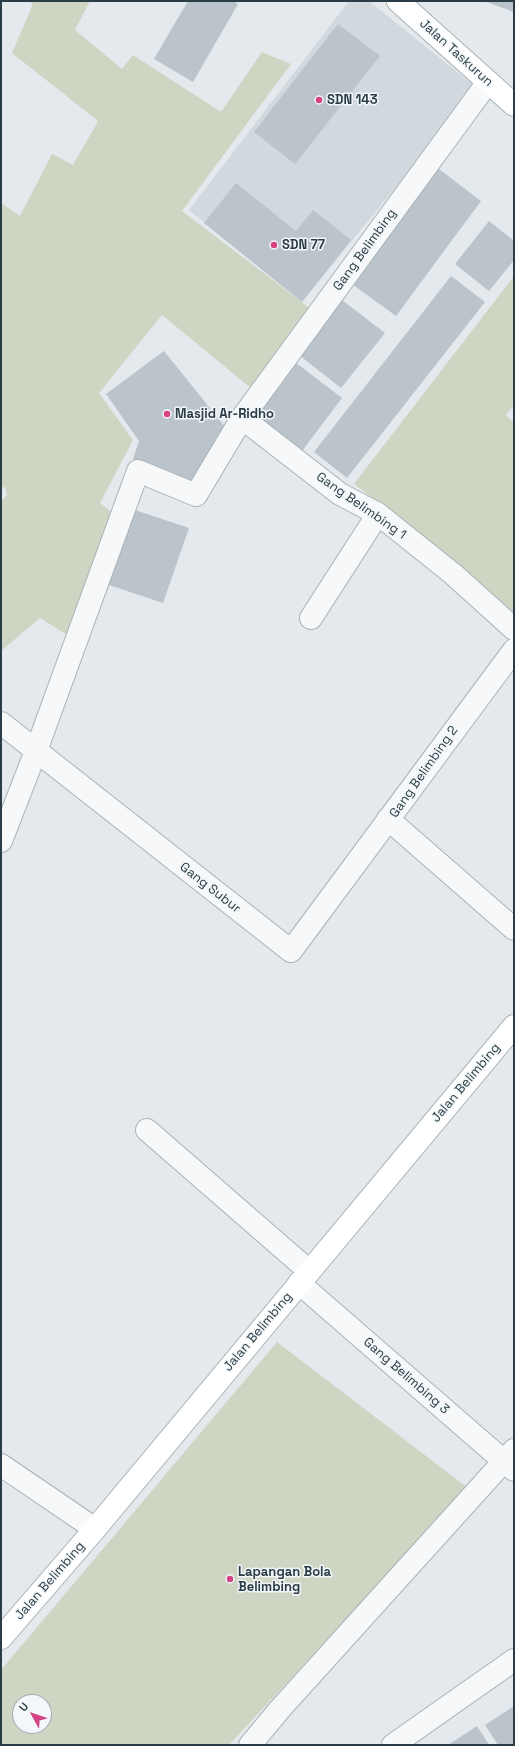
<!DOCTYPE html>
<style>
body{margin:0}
#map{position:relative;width:515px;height:1746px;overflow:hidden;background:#e3e9ec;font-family:"Space Grotesk",sans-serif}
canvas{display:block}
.frame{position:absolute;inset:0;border:2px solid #2a3c45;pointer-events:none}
.north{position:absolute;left:12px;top:1694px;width:40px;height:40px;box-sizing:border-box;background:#f3f7f9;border:1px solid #a3acb1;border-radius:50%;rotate:310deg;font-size:11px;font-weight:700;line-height:16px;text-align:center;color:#2a3c45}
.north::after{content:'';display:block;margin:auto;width:14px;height:18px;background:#d54384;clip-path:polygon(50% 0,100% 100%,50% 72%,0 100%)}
</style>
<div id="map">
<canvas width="515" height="1746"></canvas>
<div class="frame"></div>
<div class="north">U</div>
</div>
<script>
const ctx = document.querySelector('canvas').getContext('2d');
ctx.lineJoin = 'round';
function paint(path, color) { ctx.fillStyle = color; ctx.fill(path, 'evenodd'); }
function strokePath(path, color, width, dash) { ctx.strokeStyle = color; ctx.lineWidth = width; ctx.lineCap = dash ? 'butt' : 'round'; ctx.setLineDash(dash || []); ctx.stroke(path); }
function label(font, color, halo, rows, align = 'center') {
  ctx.font = font + ' "Space Grotesk",sans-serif'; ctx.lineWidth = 3; ctx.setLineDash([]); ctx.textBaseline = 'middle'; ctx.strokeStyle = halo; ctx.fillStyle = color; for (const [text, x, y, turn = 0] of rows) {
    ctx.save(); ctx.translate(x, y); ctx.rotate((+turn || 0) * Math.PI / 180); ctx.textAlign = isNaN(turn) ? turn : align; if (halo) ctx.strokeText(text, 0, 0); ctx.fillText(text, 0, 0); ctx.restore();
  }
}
paint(new Path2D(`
 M349 1H369L477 88 302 302 189 210Z`), '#d1d9de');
paint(new Path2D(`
 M29 1H90L75 30 122 69 133 55 221 112 262 52 291 64 182 211 311 309 252 389 162 315 99 393 133 440 100 503 121 519 77 641 40 618 1 651V502L7 494 5 488 1 486V203L20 216 52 154 73 165 98 121 12 53 33 4Z
 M514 276V405L506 415 514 423V615L420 534 354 484Z
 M277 1342 468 1488 229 1745H1V1670ZM20 1702H44V1726H20Z`), '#ced6c3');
paint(new Path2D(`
 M188 1H233L238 4 193 82 154 59Z
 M484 1H514V12Z
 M338 24 380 56 295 164 254 132Z
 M431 163 481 201 396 316 345 279Z
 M236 183 296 231 313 210 351 240 302 302 204 223Z
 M489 221 514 241V260L489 291 455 264Z
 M451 276 485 302 347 478 314 452Z
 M338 297 385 333 341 388 295 352Z
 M164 351 230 433 189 486 133 459 139 441 106 394Z
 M295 362 342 398 299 455 252 419Z
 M132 509 189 528 163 603 106 584Z
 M514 1706V1745H498L485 1725Z
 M477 1726 489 1745H448Z`), '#bac4ca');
const street = new Path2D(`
 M242 418 340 494 378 514 453 574 514 629
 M311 618 378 514
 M1 723 291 951 514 650
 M388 819 514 929
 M1 841 36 751 138 471 196 495 242 418 488 82
 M147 1130 309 1271
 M299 1283 514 1470
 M1 1465 95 1529
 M250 1745 280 1709 514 1450
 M393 1745 514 1660`);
const secondary = new Path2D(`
 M398 1 514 105
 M1 1638 95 1529 514 1026`);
strokePath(street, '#a8b2b7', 24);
strokePath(secondary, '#a8b2b7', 24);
strokePath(street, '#f6f8f9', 22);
strokePath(secondary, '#fff', 22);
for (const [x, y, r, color] of [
 [319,100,4,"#d54384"],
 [274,245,4,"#d54384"],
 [167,414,4,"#d54384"],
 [230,1579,4,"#d54384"]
]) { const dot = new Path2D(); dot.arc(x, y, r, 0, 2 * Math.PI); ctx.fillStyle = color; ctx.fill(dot); strokePath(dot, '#f3f7f9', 1.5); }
label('13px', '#2a3c45', '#f3f7f9', [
 ["Jalan Taskurun",456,53,42],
 ["Gang Belimbing",365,250,-54],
 ["Gang Belimbing 1",361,506,35],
 ["Gang Belimbing 2",424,772,-55],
 ["Gang Subur",210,888,38],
 ["Jalan Belimbing",466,1083,-50],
 ["Jalan Belimbing",258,1332,-50],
 ["Gang Belimbing 3",406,1376,41],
 ["Jalan Belimbing",50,1581,-49]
]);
label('bold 13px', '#2a3c45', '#f3f7f9', [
 ["SDN 143",327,100],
 ["SDN 77",282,245],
 ["Masjid Ar-Ridho",175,414],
 ["Lapangan Bola",238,1572],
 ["Belimbing",238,1587]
], 'left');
</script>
